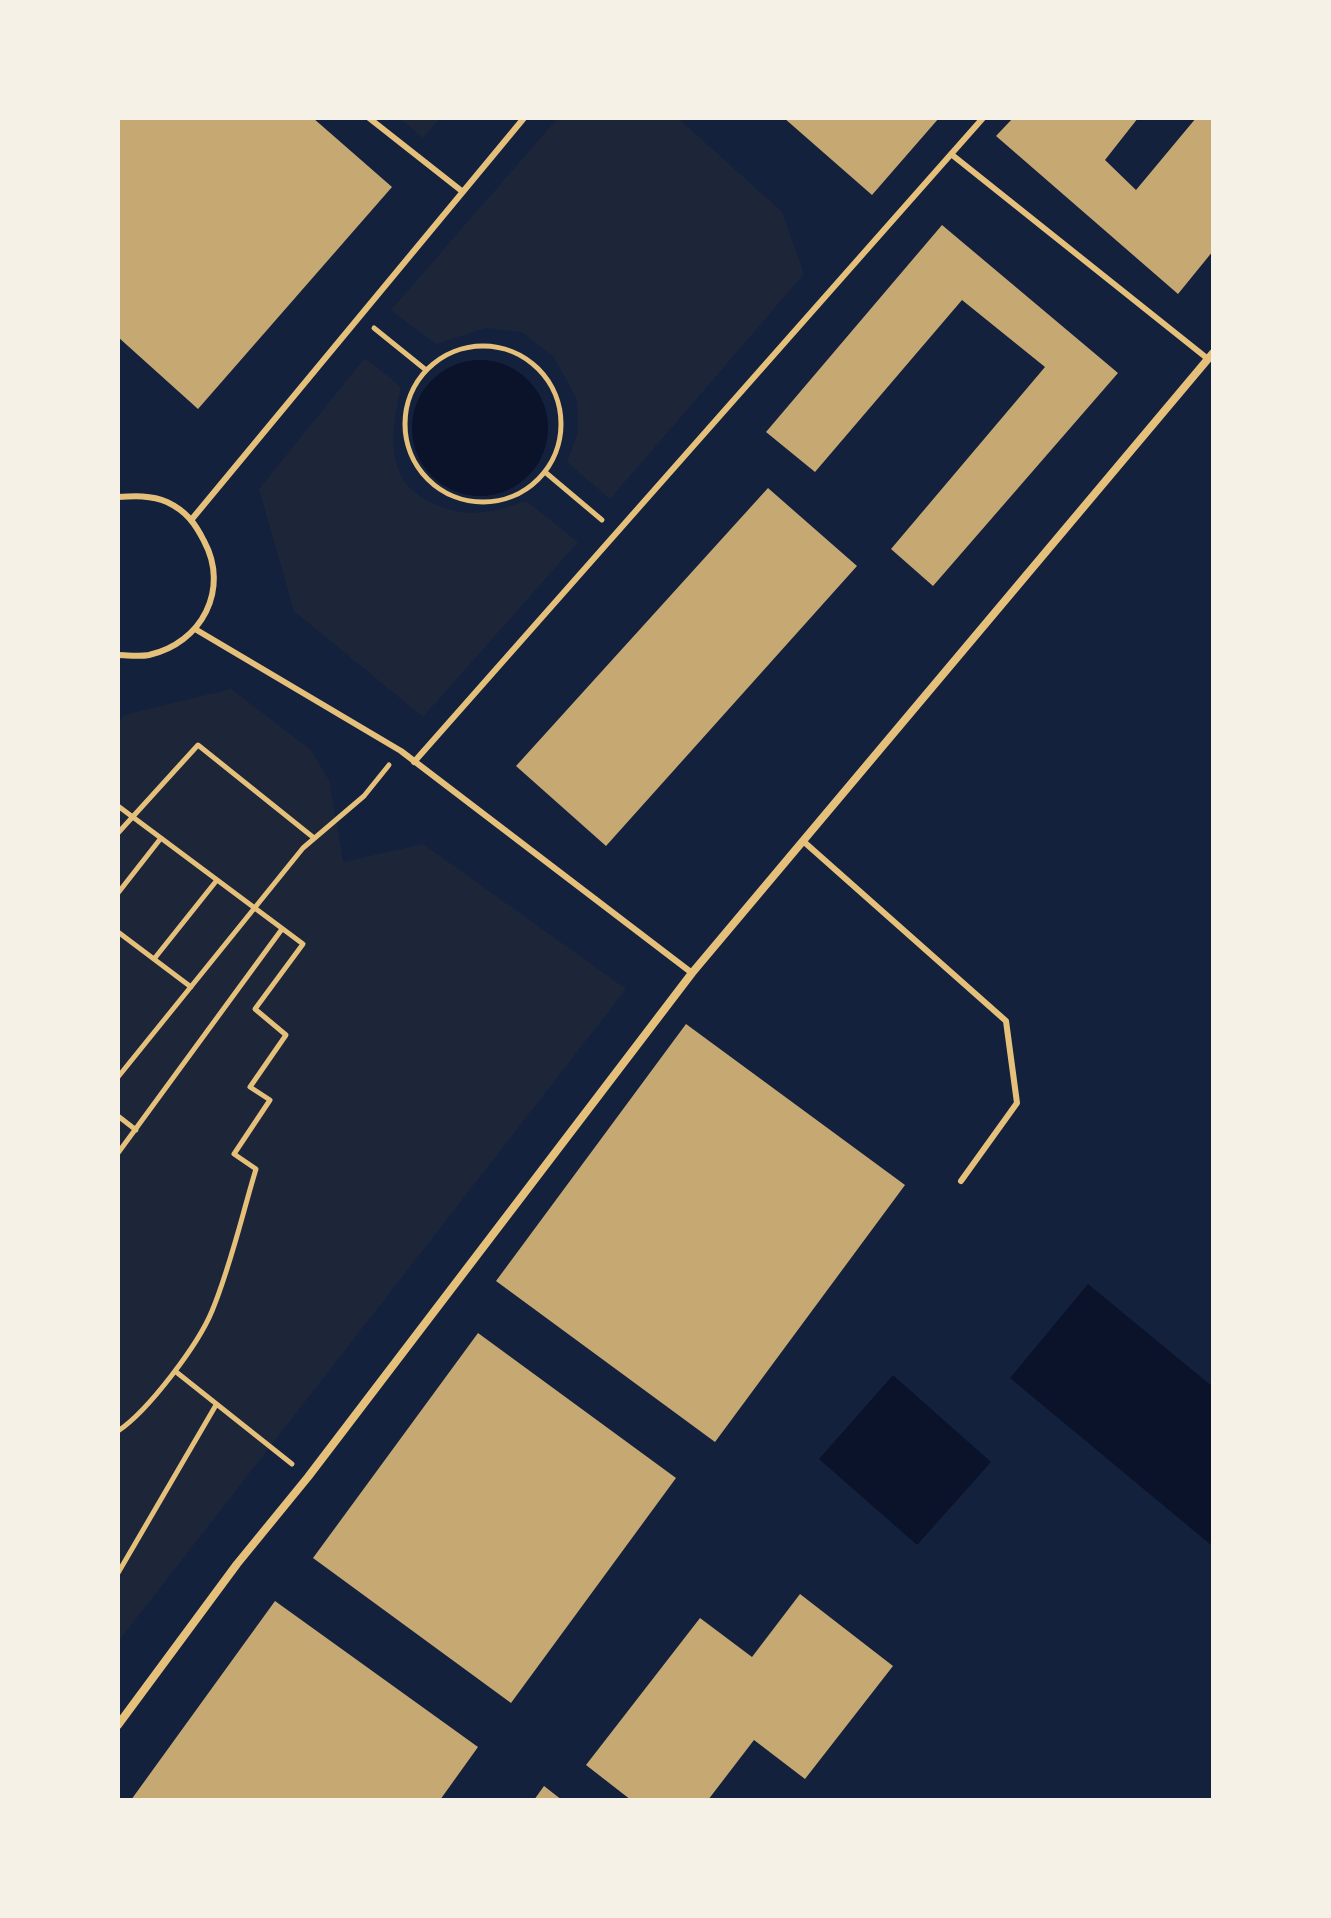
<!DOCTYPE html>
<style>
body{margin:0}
#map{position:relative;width:1331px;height:1918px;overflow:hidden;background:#14213d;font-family:"Varela Round",sans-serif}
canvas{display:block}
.frame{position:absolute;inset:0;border:120px solid #f6f1e7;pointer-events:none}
</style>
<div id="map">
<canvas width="1331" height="1918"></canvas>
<div class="frame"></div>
</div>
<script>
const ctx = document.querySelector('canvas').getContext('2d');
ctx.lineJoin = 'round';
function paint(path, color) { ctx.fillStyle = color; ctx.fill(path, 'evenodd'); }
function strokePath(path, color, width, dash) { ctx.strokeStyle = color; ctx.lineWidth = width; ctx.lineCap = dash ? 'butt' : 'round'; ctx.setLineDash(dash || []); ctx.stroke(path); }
paint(new Path2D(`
 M399 118H440L423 138Z
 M558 118H678L782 212 804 274 610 499 567 462 578 432 577 399 554 357 522 332 486 328 436 344 391 310Z
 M365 358 401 387C391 430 383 479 430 502 446 510 466 515 484 512 498 511 513 505 526 501L578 542 423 717 294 611 259 489Z
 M231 689 310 749 329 780 343 862 423 844 626 989 118 1642V723L124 715Z`), '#1d2539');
paint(new Path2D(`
 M412 428a68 68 0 1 1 136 0a68 68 0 1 1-136 0Z
 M1088 1284 1213 1387V1542L1211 1545 1010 1378Z
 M893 1375 991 1462 917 1545 819 1459Z`), '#0b132b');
paint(new Path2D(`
 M118 118H313L392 187 198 409 118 337Z
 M784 118H939L872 195Z
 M1013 118H1138L1105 160 1136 190 1196 118H1213V251L1178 294 996 136Z
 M942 225 1118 373 933 586 891 549 1045 367 962 300 815 472 766 432Z
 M768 488 857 566 606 846 516 766Z
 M686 1024 905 1185 715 1442 496 1281Z
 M478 1333 676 1478 511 1703 313 1558Z
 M800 1594 893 1666 805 1779 754 1740 708 1800H631L586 1765 700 1618 752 1657Z
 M275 1601 478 1747 440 1800H131Z
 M544 1786 562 1800H534Z`), '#c6a872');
strokePath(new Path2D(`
 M374 328 426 370
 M405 424a78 78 0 1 1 156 0a78 78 0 1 1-156 0Z
 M545 472 602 520
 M118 806 303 944 255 1009 286 1035 250 1087 270 1100 234 1154 256 1169C242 1215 231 1265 212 1311 198 1345 148 1411 118 1431
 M118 833 198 745 314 838
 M118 893 161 838
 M118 932 191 987
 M154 959 217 880
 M118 1077 303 848 364 796 389 765
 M118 1116 136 1130
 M118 1153 282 929
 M175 1371 292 1464
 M118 1573 216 1405`), '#e5c07b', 5);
strokePath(new Path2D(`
 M369 118 463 192
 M951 154 1208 359
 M118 497C134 496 151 495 167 502 186 511 195 523 204 541 230 589 202 643 149 655 139 657 127 655 118 655
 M192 519 524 118
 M195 629 401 751 692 973
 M414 762 983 118
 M803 841 1006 1021 1017 1103 961 1181`), '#e5c07b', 6);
strokePath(new Path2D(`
 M118 1725 237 1564 308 1477 692 973 1213 353`), '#e5c07b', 8);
</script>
